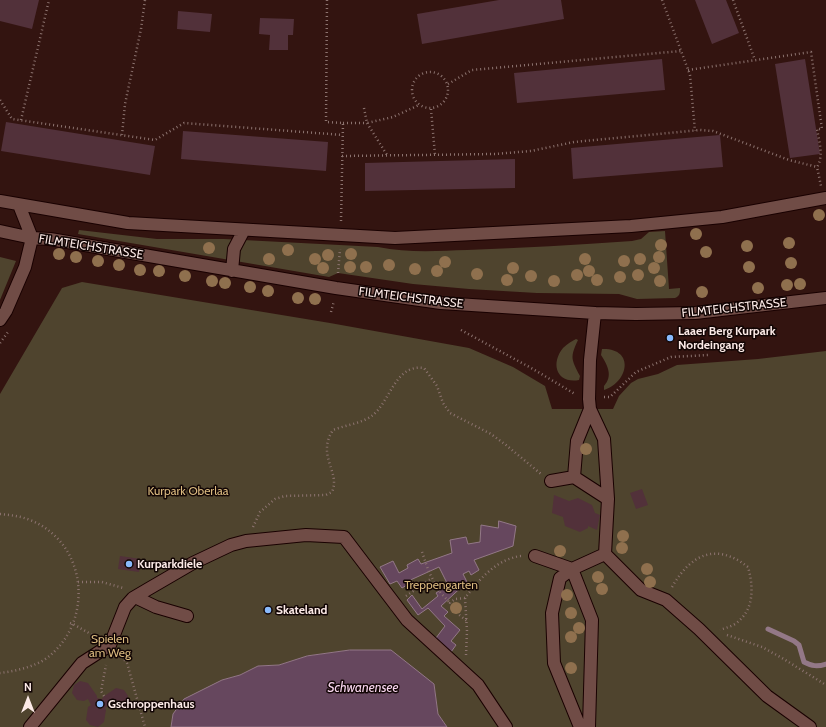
<!DOCTYPE html>
<style>
body{margin:0}
#map{position:relative;width:826px;height:727px;overflow:hidden;background:#331410;font-family:Cabin,sans-serif}
canvas{display:block}
.north{position:absolute;left:8px;top:679px;width:40px;height:40px;-webkit-text-stroke:3px #110504;paint-order:stroke;rotate:0deg;font-size:11px;font-weight:700;line-height:16px;text-align:center;color:#fceae7}
.north::after{content:'';display:block;margin:auto;width:14px;height:18px;background:#fceae7;clip-path:polygon(50% 0,100% 100%,50% 72%,0 100%)}
</style>
<div id="map">
<canvas width="826" height="727"></canvas>
<div class="north">N</div>
</div>
<script>
const ctx = document.querySelector('canvas').getContext('2d');
ctx.lineJoin = 'round';
function paint(path, color) { ctx.fillStyle = color; ctx.fill(path, 'evenodd'); }
function strokePath(path, color, width, dash) { ctx.strokeStyle = color; ctx.lineWidth = width; ctx.lineCap = dash ? 'butt' : 'round'; ctx.setLineDash(dash || []); ctx.stroke(path); }
function label(font, color, halo, rows, align = 'center') {
  ctx.font = font + ' Cabin,sans-serif'; ctx.lineWidth = 3; ctx.setLineDash([]); ctx.textBaseline = 'middle'; ctx.strokeStyle = halo; ctx.fillStyle = color; for (const [text, x, y, turn = 0] of rows) {
    ctx.save(); ctx.translate(x, y); ctx.rotate((+turn || 0) * Math.PI / 180); ctx.textAlign = isNaN(turn) ? turn : align; if (halo) ctx.strokeText(text, 0, 0); ctx.fillText(text, 0, 0); ctx.restore();
  }
}
paint(new Path2D(`
 M79 230 157 239H224L378 247C407 253 437 251 467 250 522 248 577 245 632 241L641 239 649 232 665 231 669 289 680 288C680 293 680 296 675 298L637 299 619 294 537 293 469 289 413 284 338 273 329 277 78 234Z
 M0 257 16 261 0 300Z
 M82 282 330 323 469 348 513 367 545 386 552 409H613L619 396 631 383 638 379 658 374 677 365 758 359 826 351V727H447L438 714 434 684 350 650 307 656 279 665 258 666 240 675 222 680 173 714 171 727H0V394L62 288Z
 M576 339 578 340C570 357 571 359 580 376L579 380C557 384 550 364 563 348 567 344 572 341 576 339Z
 M602 349C635 348 629 382 604 390V386C613 376 608 366 601 355Z`), '#4f442e');
const water = new Path2D(`
 M499 521 516 526 513 546 474 560 479 570 471 575 469 571 463 574 467 582 441 606 448 612 444 616 460 630 451 641 456 645 451 652 436 638 445 626 428 608 418 615 407 600 412 595 422 609 438 596 436 593 448 585 439 567 406 582 407 585 402 588 397 581 390 584 380 567 393 561 399 573 408 568 407 565 418 559 421 564 452 553 450 540 466 537 468 544 480 542 481 525 498 528Z
 M350 650H391L434 684 438 714 447 727H171L173 714 184 699 222 680 240 675 258 666 279 665 307 656Z`);
paint(water, '#66475e');
strokePath(water, '#937887', 1);
strokePath(new Path2D(`
 M768 629 794 641 799 645 804 662C812 666 817 667 826 664`), '#937887', 5);
paint(new Path2D(`
 M0 0H39L32 29 0 21Z
 M499 0H561L564 19 422 44 417 14Z
 M695 0H726L739 33 712 44Z
 M178 11 212 14 210 32 177 29Z
 M260 18 294 19 293 35H288V50H269L270 35 259 34Z
 M662 59 665 90 517 103 514 73Z
 M805 59 820 154 790 158 775 64Z
 M6 122 155 146 150 175 1 151Z
 M183 131 328 142 326 171 181 159Z
 M720 135 723 167 573 179 571 148Z
 M515 159V188L365 191V163Z
 M642 489 648 505 636 509 630 493Z
 M554 495 569 501 578 498 592 505 595 513 600 515 597 530 588 526V528L580 532 565 526 563 517 552 513Z
 M120 556 141 559 139 572 118 569Z
 M80 681 88 683 97 696V698L102 699 103 697 116 688 124 690 128 696 126 704 120 708 112 706 110 704 105 708 106 710 104 722 98 727 90 725 86 720 88 707 91 705 88 699 84 701 77 700 72 693 74 685Z`), '#52313a');
const minor = new Path2D(`
 M0 201 128 223 395 238 631 226 722 217 826 198
 M0 231 32 238 50 239 336 288 441 303 595 313 636 314 695 313 826 298
 M232 271 234 249 244 230
 M595 313 590 360 589 399 590 409 604 439 608 499
 M0 320 6 311 25 267 32 238 19 205
 M551 481 574 477
 M605 554 641 590 666 600 699 629 767 696 810 727
 M535 556 572 569
 M572 569 560 578 552 613 554 663 580 727
 M135 597 156 607 187 616
 M30 727 82 663 110 645 125 607 133 598 150 588 193 563 231 545 246 541 306 535 344 537 407 620 478 685 506 727
 M589 727 592 620 572 569 605 554 608 499 574 477 577 441 590 409`);
strokePath(minor, '#190101', 14);
strokePath(new Path2D(`
 M327 0 326 122 343 123 341 221
 M662 0 690 75 695 131
 M733 0 755 60
 M688 70 811 52 822 129H817C819 141 824 156 817 167L821 186
 M412 90a18 18 0 1 1 36 0a18 18 0 1 1-36 0Z
 M448 84 472 70 681 51
 M0 100 12 119 155 140 184 123 343 135
 M364 108 367 123 393 117 419 105
 M431 109 435 155
 M21 120 49 0
 M343 123H367L387 155
 M122 135 125 104 141 29 145 0
 M342 156 495 154 531 151 574 142 700 130 713 131 789 160 817 167
 M338 273 340 249
 M331 312 334 301
 M461 330 533 369 575 394
 M0 343 8 332
 M604 397H610L636 372 671 357 709 355
 M0 514C10 515 20 516 30 520 89 543 95 625 44 660 30 668 15 671 0 673
 M253 527 260 512 275 499 285 496 326 495 332 492C341 472 316 456 333 430 346 425 363 423 373 415 391 400 395 364 424 368L437 386 443 403 450 413 491 434 506 445 541 474
 M422 552 429 572 439 591 450 603
 M78 582H102L123 588
 M672 587C691 554 716 542 748 567 754 588 754 611 735 624 730 627 725 628 720 630
 M406 596 432 578
 M465 598 455 599 450 603 453 610 467 621
 M70 623 73 624 96 637
 M727 635 762 647 782 658 826 685
 M119 654 127 663 145 727
 M466 655 467 631 465 598C479 580 496 559 521 556
 M104 696 101 691 106 665
 M109 704 112 711`), '#8c736f', 2.5, [1, 3]);
strokePath(minor, '#704c46', 12);
ctx.fillStyle = '#8f704e';
for (const [x, y] of [
 [819,215],
 [696,234],
 [789,243],
 [661,245],
 [747,246],
 [209,248],
 [288,250],
 [706,252],
 [59,254],
 [351,254],
 [328,255],
 [76,257],
 [659,257],
 [269,259],
 [315,259],
 [585,259],
 [640,259],
 [98,261],
 [624,261],
 [445,262],
 [791,263],
 [119,265],
 [389,265],
 [350,267],
 [366,267],
 [749,267],
 [323,268],
 [513,268],
 [654,268],
 [415,269],
 [140,270],
 [159,271],
 [437,271],
 [589,271],
 [477,274],
 [577,275],
 [638,275],
 [185,276],
 [531,276],
 [620,277],
 [507,280],
 [597,280],
 [212,281],
 [554,281],
 [660,281],
 [225,283],
 [800,284],
 [787,285],
 [250,287],
 [758,288],
 [268,291],
 [702,292],
 [298,298],
 [315,299],
 [586,449],
 [623,536],
 [622,548],
 [560,551],
 [647,569],
 [598,577],
 [650,582],
 [602,589],
 [567,595],
 [456,608],
 [571,613],
 [579,628],
 [571,637],
 [571,668]
]) { ctx.beginPath(); ctx.arc(x, y, 6, 0, 2 * Math.PI); ctx.fill(); }
for (const [x, y, r, color] of [
 [670,338,4,"#89bafc"],
 [129,564,4,"#89bafc"],
 [268,610,4,"#89bafc"],
 [100,704,4,"#89bafc"]
]) { const dot = new Path2D(); dot.arc(x, y, r, 0, 2 * Math.PI); ctx.fillStyle = color; ctx.fill(dot); strokePath(dot, '#110504', 1.5); }
label('12px', '#fceae7', '#110504', [
 ["FILMTEICHSTRASSE",91,247,9],
 ["FILMTEICHSTRASSE",411,298,7],
 ["FILMTEICHSTRASSE",734,308,-6]
]);
label('bold 12px', '#fceae7', '#110504', [
 ["Laaer Berg Kurpark",678,331],
 ["Nordeingang",678,345],
 ["Kurparkdiele",137,564],
 ["Skateland",276,610],
 ["Gschroppenhaus",108,704]
], 'left');
label('12px', '#dbbb80', '#110504', [
 ["Kurpark Oberlaa",188,491],
 ["Treppengarten",441,585],
 ["Spielen",110,639],
 ["am Weg",110,653]
]);
label('italic 13px', '#f9d6ef', '#110504', [
 ["Schwanensee",363,688]
]);
</script>
